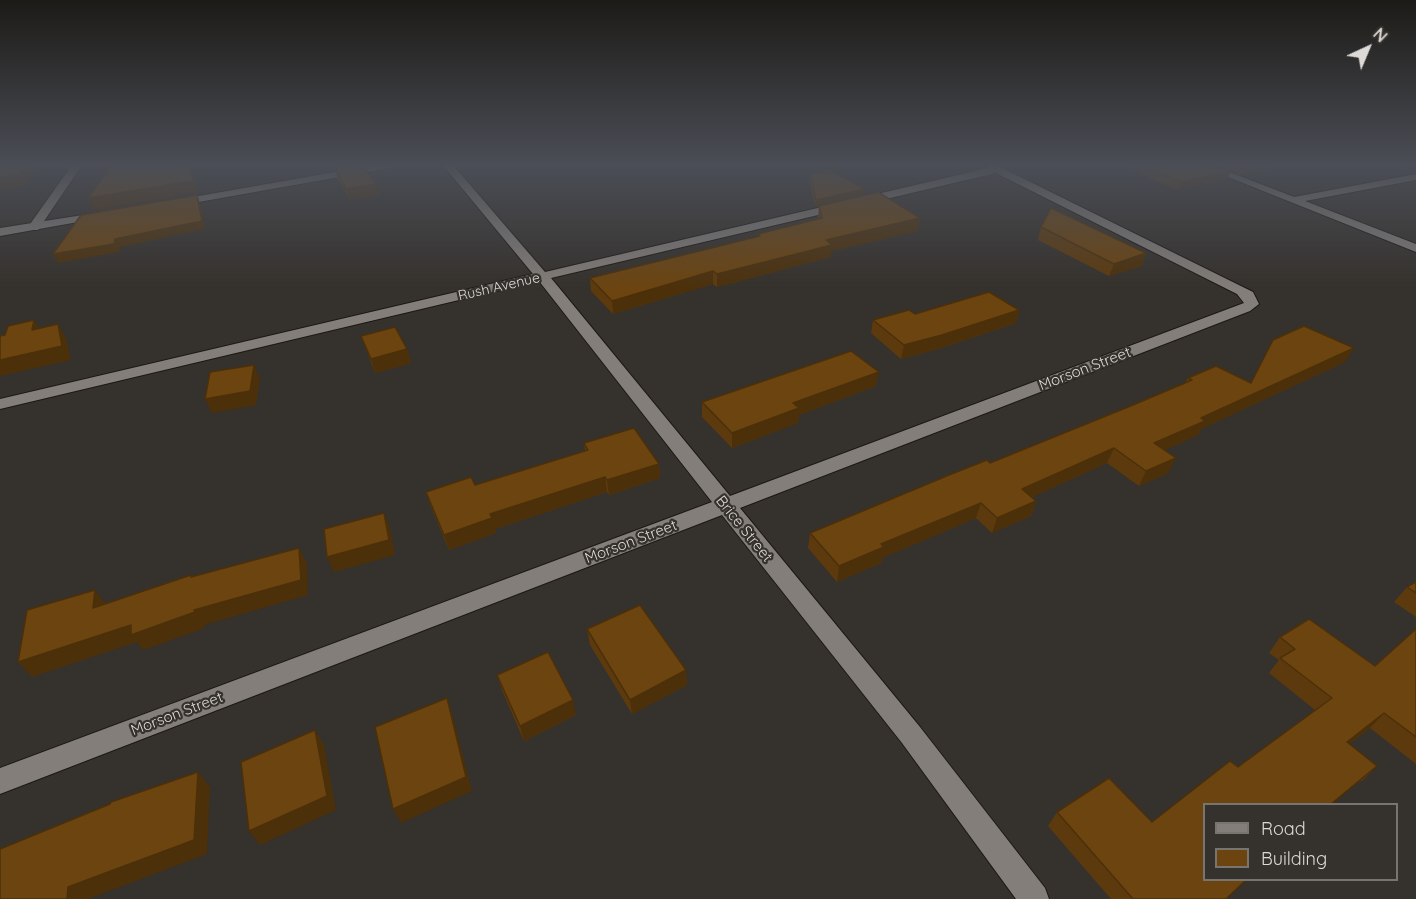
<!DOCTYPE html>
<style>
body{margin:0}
#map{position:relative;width:1416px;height:899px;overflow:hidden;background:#35312c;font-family:Quicksand,sans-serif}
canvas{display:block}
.legend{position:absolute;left:1203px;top:803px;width:195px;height:78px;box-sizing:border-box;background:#35312c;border:2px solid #787570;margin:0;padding:8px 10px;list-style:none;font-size:18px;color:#dddad7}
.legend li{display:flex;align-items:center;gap:12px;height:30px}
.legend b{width:30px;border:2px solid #787570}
.north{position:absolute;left:1338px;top:18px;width:60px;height:60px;-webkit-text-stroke:4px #35312c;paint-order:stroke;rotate:44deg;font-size:16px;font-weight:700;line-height:24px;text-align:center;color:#dddad7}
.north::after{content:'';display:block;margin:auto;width:21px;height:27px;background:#dddad7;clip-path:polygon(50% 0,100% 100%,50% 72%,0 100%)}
</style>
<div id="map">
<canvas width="1416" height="899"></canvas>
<ul class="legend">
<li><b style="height:8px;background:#837e79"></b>Road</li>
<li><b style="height:16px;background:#6c440f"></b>Building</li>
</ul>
<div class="north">N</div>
</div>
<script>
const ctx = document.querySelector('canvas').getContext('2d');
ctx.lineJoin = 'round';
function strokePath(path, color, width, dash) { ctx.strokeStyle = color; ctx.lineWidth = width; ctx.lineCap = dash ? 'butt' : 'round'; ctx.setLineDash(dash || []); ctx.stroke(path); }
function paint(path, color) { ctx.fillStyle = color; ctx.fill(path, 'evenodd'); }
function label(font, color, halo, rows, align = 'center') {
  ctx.font = font + ' Quicksand,sans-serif'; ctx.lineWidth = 4.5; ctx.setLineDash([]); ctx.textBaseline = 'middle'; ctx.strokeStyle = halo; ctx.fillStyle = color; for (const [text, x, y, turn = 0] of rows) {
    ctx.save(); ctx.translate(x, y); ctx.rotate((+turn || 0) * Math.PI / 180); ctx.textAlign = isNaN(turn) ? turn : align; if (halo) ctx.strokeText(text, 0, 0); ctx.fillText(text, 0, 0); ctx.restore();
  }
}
const street = new Path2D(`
 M72 165H82L38 230H30L28 227Z
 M443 165H453L545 272 988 168 984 165H996L1253 292 1259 304 1250 311 740 508 920 727 1045 888 1049 899H1016L902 743 722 515 0 794V768L712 502 539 281 0 409V399L533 274ZM996 173 1237 294 1244 303 730 496 551 278Z
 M1198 165H1211L1294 197 1416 174V180L1305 201 1416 244V252Z`);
const secondary = new Path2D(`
 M375 165H395L390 168 176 206 170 203 176 200Z
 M102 212 106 213V217L0 236V228Z`);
strokePath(street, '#1c1814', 2);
strokePath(secondary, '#1c1814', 2);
paint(street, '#837e79');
paint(secondary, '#837e79');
paint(new Path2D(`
 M330 165H363L376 184 379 195 350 200 338 179 335 169 333 170Z
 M1120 165H1212L1227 179 1178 190Z
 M1216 165H1291L1244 175Z
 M810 174 864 189 863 195 815 206 809 180Z
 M819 206 918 231 831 251V257L717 287 713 284 613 314 591 291 590 278 758 237V234L818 219Z
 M1041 227 1146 253 1142 266 1109 276 1038 240Z
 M1019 310 1016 323 938 349 901 359 871 333 873 320 915 314Z
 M361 336 407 349 411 363 375 373Z
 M1345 362 1201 429 1198 435 1164 450 1168 473 1139 486 1107 463 1032 497 1036 501 1031 516 992 533 976 518 882 558 881 563 837 582 808 548 810 533 990 463 1185 383 1188 378 1251 383Z
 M876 386 799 415 798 423 732 448 702 417V402Z
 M584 443 659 464 660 478 609 495 607 492 495 529 496 533 449 550 431 507 426 492 475 485 585 451Z
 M1416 582V617L1394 602 1407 587Z
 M587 629 686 670 687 685 632 714 590 645Z
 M1416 629V764L1370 728 1349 744 1377 766 1362 781 1204 804 1227 899H1111L1048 826 1057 812 1152 822 1238 767 1315 710 1269 673 1279 660 1269 653 1280 637 1375 666Z
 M497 675 576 715 524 741 502 690Z`), '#5d3a0d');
paint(new Path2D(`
 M26 165H40L25 186 0 189V177Z
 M190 165H192L198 192 94 210 88 198Z
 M331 165H360L333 170Z
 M1264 165H1291L1244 175 1247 168Z
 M1230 172 1227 179 1178 190 1181 182Z
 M376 184 379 195 350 200 346 189Z
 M864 189 863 195 815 206 816 200Z
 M197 195 200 203 205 229 120 247 119 252 58 263 53 254 115 239Z
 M920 218 918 231 831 251V257L717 287V274L826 240Z
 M1146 253 1142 266 1109 276 1114 264Z
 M713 271V284L613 314 612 301Z
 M1019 310 1016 323 938 349 901 359 904 345Z
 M34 320 42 334 32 330Z
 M58 324 66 338 71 360 0 376V360Z
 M1354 348 1345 362 1201 429 1198 435 1147 458 1154 443 1201 418Z
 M407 349 411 363 375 373 371 359Z
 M254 365 260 379 256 405 212 413 205 399Z
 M879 372 876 386 799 415 798 423 732 448V433L793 403Z
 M1114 448 1107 463 1017 504 1022 489Z
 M1176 458 1168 473 1139 486 1146 471Z
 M659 464 660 478 609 495 607 480Z
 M605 477 607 492 495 529 496 533 449 550 444 535 490 514Z
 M1036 501 1031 516 992 533 997 518Z
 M981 503 976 518 882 558 881 563 837 582 839 566 881 544Z
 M384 513 390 528 395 555 334 572 327 557Z
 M299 548 307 563 308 595 204 625 205 628 143 650 137 642 32 677 18 662 131 625 194 610Z
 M95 590 106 605 93 608Z
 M686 670 687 685 632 714 630 700Z
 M447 698 452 713 472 791 401 823 393 809Z
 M573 700 576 715 524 741 520 726Z
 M1384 713 1370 728 1332 757 1347 742Z
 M315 730 324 745 336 810 260 845 249 831Z
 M1377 766 1333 804H1331Z
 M198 772 210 787 207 854 88 899H67L68 887Z`), '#4c300a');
const building = new Path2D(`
 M0 165H26L18 175 0 177Z
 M112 165H190L193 181 88 198Z
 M356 165H363L376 184 346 189 335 168Z
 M1139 165H1212L1230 172 1181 182Z
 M1238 165H1264L1247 168Z
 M830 170 864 189 816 200 810 174Z
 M878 192 920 218 826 240 832 245 717 274 713 271 612 301 590 278 760 236 758 234 822 218 819 206Z
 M197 195 202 221 115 239 114 244 53 254 81 215Z
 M1051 208 1146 253 1114 264 1041 227Z
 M989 292 1019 310 942 335 904 345 873 320 909 310 915 314Z
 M34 320 32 330 58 324 62 346 0 360V336L5 335 8 326Z
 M1304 326 1354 348 1201 418 1205 421 1154 443 1176 458 1146 471 1114 448 1022 489 1036 501 997 518 981 503 881 544 884 547 839 566 810 533 949 475 987 460 990 463 1133 405 1192 380 1188 378 1216 366 1251 383 1273 340Z
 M395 327 407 349 371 359 361 336Z
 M851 351 879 372 793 403 799 408 732 433 702 402Z
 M254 365 250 391 205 399 210 372Z
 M634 428 659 464 607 480 605 477 490 514 492 518 444 535 426 492 471 477 475 485 588 450 584 443Z
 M384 513 389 540 327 557 324 529Z
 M299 548 301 580 194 610 195 612 131 635V625L18 662 27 610 95 590 93 608 191 575V577Z
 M1416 582V593L1407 587Z
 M640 605 686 670 630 700 587 629Z
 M1309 619 1375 666 1416 629V737L1384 713 1347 742 1377 766 1331 804H1204V879H1247L1227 898V899H1133L1057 812 1109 778 1152 822 1230 761 1238 767 1332 698 1280 658 1295 649 1280 637Z
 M548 652 573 700 520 726 497 675Z
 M447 698 466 777 393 809 375 727Z
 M315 730 327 796 249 831 241 762Z
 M198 772 194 840 68 887 67 899H0V849L110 804 111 802Z`);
paint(building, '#6c440f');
strokePath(building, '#4c300a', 1.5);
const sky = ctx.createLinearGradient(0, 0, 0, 290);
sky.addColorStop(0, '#1d1b18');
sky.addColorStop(0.57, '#4b4e56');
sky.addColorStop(1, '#4b4e5600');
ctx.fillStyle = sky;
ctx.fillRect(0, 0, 1416, 290);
label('14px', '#dddad7', '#35312c', [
 ["Rush Avenue",499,287,-13]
]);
label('15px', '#dddad7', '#35312c', [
 ["Morson Street",1085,369,-21],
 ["Brice Street",744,529,51],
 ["Morson Street",631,542,-21],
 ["Morson Street",177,714,-21]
]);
</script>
